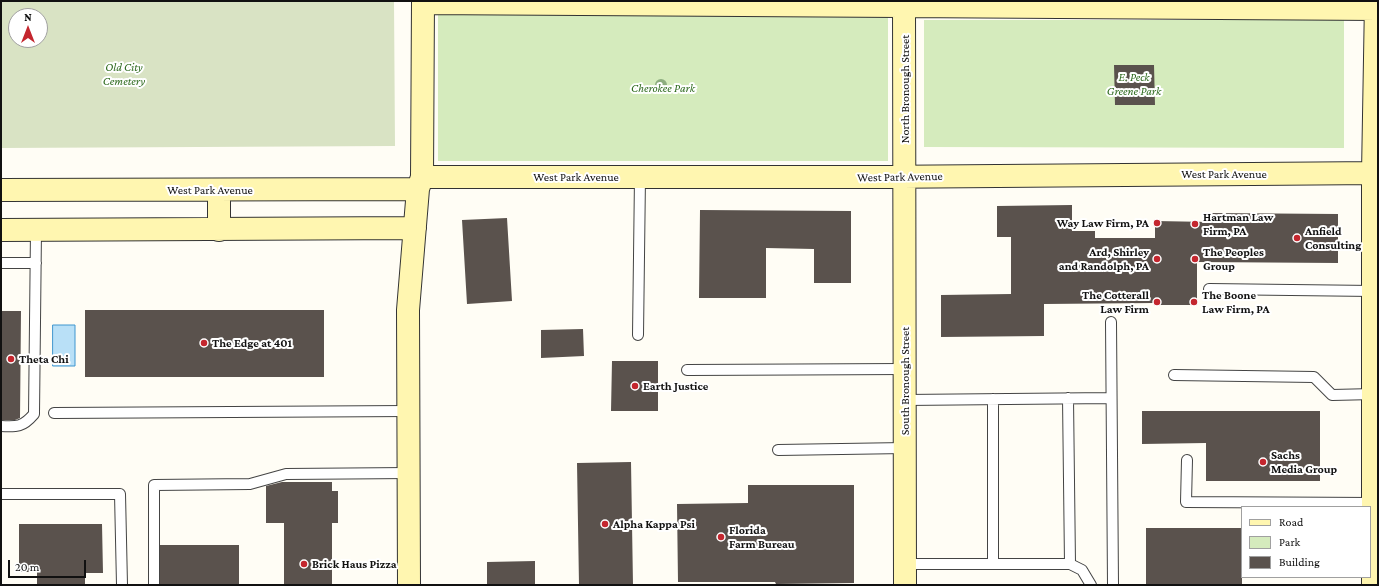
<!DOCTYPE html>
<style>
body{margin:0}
#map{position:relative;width:1379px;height:586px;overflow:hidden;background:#fffdf5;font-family:"Crimson Pro",serif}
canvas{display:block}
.frame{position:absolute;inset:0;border:2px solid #111;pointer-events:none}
.legend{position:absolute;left:1241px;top:506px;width:130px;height:72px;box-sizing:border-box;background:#fff;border:1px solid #a0a0a0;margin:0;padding:5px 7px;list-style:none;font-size:12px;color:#111}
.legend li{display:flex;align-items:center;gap:8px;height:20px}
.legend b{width:20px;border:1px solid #a0a0a0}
.north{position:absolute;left:8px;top:8px;width:40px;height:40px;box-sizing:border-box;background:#fff;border:1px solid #a0a0a0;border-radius:50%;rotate:0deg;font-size:11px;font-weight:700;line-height:16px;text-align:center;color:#111}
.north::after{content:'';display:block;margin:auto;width:14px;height:18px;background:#c4262e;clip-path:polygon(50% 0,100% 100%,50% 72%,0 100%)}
.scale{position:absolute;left:8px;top:560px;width:78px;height:18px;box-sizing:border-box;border:2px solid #111;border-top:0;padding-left:5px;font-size:12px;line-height:14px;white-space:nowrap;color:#111;-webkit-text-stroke:3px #fff;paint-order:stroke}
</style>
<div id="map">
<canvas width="1379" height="586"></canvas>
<div class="frame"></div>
<ul class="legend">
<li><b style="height:5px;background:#fff6b0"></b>Road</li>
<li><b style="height:11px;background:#d5ebbd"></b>Park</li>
<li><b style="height:11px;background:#5a524d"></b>Building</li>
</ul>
<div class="north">N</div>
<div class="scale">20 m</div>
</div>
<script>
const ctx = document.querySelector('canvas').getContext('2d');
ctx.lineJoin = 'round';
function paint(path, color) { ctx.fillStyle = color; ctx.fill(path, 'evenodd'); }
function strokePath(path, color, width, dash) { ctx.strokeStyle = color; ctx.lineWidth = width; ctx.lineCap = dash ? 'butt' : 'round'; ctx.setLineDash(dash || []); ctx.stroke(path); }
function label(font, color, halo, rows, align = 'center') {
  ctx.font = font + ' "Crimson Pro",serif'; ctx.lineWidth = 4; ctx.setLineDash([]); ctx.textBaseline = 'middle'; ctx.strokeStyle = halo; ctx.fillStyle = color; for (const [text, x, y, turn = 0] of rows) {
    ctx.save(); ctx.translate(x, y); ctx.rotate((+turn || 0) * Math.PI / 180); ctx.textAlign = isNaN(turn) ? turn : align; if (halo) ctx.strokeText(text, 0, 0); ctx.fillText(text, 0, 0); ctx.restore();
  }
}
paint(new Path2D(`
 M438 15H888V161H438Z
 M924 20H1344V148L924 147Z`), '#d5ebbd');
paint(new Path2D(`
 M1 1H394L395 146 1 148ZM16 16H40V40H16Z`), '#d9e3c4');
const water = new Path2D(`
 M53 325H75V366H53Z`);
paint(water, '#b9e0f7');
strokePath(water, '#3f96cf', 1);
paint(new Path2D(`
 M1114 65H1154L1155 105H1115Z
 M1072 205V231H1095V238H1155V221L1210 222V213L1338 214V263L1197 262V305H1154V303L1044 304V336L941 337V295L1011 294V237H997V206Z
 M700 210 851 211V283H814V249L766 248V298H699Z
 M507 218 512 301 467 304 462 220Z
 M85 310H324V377H85Z
 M1 311H21L20 418 15 420H1Z
 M583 329 584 356 541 358V330Z
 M612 361H658V411H611Z
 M1142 411H1320V481H1206V443L1142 444Z
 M631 462 633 585H579L577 463Z
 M282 482H332V491H338V523H332V585H284V523H266V486Z
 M748 485H854V583L776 584 775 582H678L677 504 748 503Z
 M19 524H102L103 573H85V585H37V572H19Z
 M1146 528H1242V585H1146Z
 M160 545H239V585H160Z
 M535 561V585L487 584V562Z`), '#5a524d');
const lane = new Path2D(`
 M1 263H36
 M1209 289 1373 291
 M1111 322 1113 585
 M638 335 640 177
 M687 370 905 369
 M1174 375 1314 377 1332 395 1374 394
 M1068 398 1070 564
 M905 400 1111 398
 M54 413 409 411
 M1 426C17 427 23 427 34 414L36 230
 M778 450 905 448
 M1187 460 1186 502 1373 503
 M1 494H120L122 585
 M905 564H1070L1082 570 1091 585
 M993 564V399
 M154 585V485L250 484 286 474 409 473`);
const secondary = new Path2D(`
 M904 1 905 585
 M423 3 1378 9
 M422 177H871L1378 173
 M1 190 418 189
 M219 190V230
 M1 230 415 228
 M409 585 408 310 418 189 422 177 423 1
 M1373 585V173L1376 1`);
strokePath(lane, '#444', 12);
strokePath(secondary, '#333', 24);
strokePath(lane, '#fff', 10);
strokePath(secondary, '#fff6b0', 22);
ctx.fillStyle = '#8dad7f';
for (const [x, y] of [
 [661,85]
]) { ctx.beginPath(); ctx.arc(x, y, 6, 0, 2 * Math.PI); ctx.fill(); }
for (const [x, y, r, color] of [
 [1157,223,4,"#c4262e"],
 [1195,224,4,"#c4262e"],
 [1297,238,4,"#c4262e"],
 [1157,259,4,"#c4262e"],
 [1195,259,4,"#c4262e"],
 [1157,302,4,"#c4262e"],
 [1194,302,4,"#c4262e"],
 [204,343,4,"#c4262e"],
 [11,359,4,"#c4262e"],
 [635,386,4,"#c4262e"],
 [1263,462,4,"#c4262e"],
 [605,524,4,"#c4262e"],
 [721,537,4,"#c4262e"],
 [304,564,4,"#c4262e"]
]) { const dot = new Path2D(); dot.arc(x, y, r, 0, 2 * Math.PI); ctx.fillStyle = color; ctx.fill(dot); strokePath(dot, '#fff', 1.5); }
label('italic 12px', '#2f6b1f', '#fff', [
 ["Old City",124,67],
 ["Cemetery",124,81],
 ["E. Peck",1134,77],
 ["Greene Park",1134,91],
 ["Cherokee Park",663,88]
]);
label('12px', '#111', '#fff', [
 ["North Bronough Street",905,89,-90],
 ["West Park Avenue",1224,174],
 ["West Park Avenue",576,177],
 ["West Park Avenue",900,177,-1],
 ["West Park Avenue",210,190],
 ["South Bronough Street",905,381,-90]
]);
label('bold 12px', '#111', '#fff', [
 ["Hartman Law",1203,217],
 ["Firm, PA",1203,231],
 ["Way Law Firm, PA",1149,223,"right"],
 ["Anfield",1305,231],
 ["Consulting",1305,245],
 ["Ard, Shirley",1149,252,"right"],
 ["and Randolph, PA",1149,266,"right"],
 ["The Peoples",1203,252],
 ["Group",1203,266],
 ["The Cotterall",1149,295,"right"],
 ["Law Firm",1149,309,"right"],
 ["The Boone",1202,295],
 ["Law Firm, PA",1202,309],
 ["The Edge at 401",212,343],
 ["Theta Chi",19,359],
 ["Earth Justice",643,386],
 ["Sachs",1271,455],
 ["Media Group",1271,469],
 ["Alpha Kappa Psi",613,524],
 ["Florida",729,530],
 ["Farm Bureau",729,544],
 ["Brick Haus Pizza",312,564]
], 'left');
</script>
